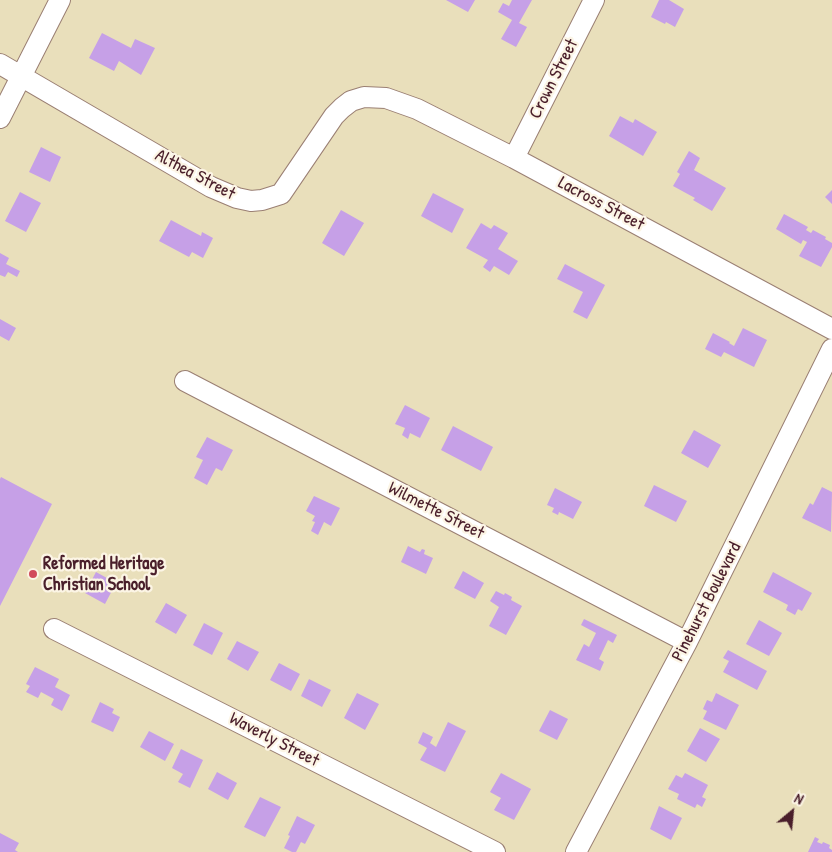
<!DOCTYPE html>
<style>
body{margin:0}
#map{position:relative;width:832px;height:852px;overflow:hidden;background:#e9dfbb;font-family:"Patrick Hand",sans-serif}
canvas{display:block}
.north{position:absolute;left:767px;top:787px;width:50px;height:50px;-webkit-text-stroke:4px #fcf5e5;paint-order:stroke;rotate:28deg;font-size:14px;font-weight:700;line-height:20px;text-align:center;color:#4a1f2b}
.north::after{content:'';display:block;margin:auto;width:18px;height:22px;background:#4a1f2b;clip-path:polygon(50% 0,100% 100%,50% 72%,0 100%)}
</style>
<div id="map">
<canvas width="832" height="852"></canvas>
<div class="north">N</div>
</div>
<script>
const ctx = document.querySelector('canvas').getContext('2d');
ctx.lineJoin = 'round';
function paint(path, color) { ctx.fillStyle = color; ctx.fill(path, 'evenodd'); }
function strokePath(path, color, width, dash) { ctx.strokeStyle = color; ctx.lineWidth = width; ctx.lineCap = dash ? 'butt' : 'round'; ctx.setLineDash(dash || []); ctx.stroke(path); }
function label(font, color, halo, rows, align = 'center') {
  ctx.font = font + ' "Patrick Hand",sans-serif'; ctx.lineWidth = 4.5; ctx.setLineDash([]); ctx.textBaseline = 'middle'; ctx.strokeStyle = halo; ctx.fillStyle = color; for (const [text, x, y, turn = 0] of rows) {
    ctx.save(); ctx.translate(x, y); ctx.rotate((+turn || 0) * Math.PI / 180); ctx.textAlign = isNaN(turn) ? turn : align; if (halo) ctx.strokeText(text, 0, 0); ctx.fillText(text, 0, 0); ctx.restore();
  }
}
paint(new Path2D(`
 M446 0H475L468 12Z
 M512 0H532L519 23 527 27 516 47 501 39 512 20 498 12 503 3 509 6Z
 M659 0H669L684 9 675 27 666 22 665 24 651 17Z
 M102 33 131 48 135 39 155 48 141 75 119 61 114 71 89 58Z
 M620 116 633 123 635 119 657 132 643 156 609 136Z
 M41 147 61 157 50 182 29 172Z
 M689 151 700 158 694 170 726 188 712 211 693 200 695 198 673 186 680 174 677 172Z
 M832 190V204L825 197Z
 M20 192 41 203 26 232 5 221Z
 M433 193 464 209 452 233 421 216Z
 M341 210 364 223 344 256 322 243Z
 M784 214 808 227 806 230 811 233 813 230 826 237 825 239 832 243V247L821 267 799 256 807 242 803 240 801 244 776 229Z
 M171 220 201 236 202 232 213 238 203 258 192 252 189 257 159 241Z
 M481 223 491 229 494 225 508 233 498 249 518 261 509 275 494 266 490 272 483 267 488 260 466 248Z
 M0 253 9 258 6 264 20 271 17 277 8 272 5 277 0 275Z
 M565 264 605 285 587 319 573 312 583 292 557 279Z
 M0 319 16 328 9 341 0 336Z
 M743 328 767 340 754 367 724 352 721 357 705 349 713 333 730 342 729 343 734 346Z
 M405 405 430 418 420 438 410 433 408 439 402 435 405 428 395 424Z
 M453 426 493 447 481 471 441 450Z
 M694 430 721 445 708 468 681 453Z
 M207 437 233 450 222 471 216 468 207 485 194 478 203 460 196 457Z
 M1 477 52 504 0 606V479Z
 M654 485 687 501 676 522 644 506Z
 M822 487 832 492 831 532 802 518 810 503 813 505Z
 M555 488 582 502 573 519 559 512 558 515 552 512 554 508 547 505Z
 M314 496 340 508 331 526 324 522 318 535 311 531 315 522 312 521 315 516 306 511Z
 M408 546 420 552 422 549 425 550 424 554 433 558 426 574 401 562Z
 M463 571 484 583 475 599 454 588Z
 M96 572 116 583 105 604 85 593Z
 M773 572 812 593 802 611 798 609 795 615 786 610 788 605 763 592Z
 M496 591 504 595 505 593 512 597 511 600 522 606 506 635 489 626 499 607 490 601Z
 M166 603 187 615 176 634 155 622Z
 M584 619 617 635 613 643 608 640 599 659 604 662 600 671 576 660 584 644 589 647 596 633 581 625Z
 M759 620 782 633 769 656 746 644Z
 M204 623 223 633 212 655 193 645Z
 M237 641 259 652 248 671 227 659Z
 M728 650 767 671 757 690 723 672 729 661 723 658Z
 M279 663 300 674 291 691 270 680Z
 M35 667 59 679 55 687 70 695 62 711 51 705 54 699 41 692 38 698 26 692 30 686 26 684Z
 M309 679 331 690 322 707 301 696Z
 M357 693 379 704 365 730 344 718Z
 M716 693 739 705 726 730 703 719 707 711 703 709 707 700 712 702Z
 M100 702 114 709 112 713 120 717 113 732 91 722Z
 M550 710 568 719 557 740 539 731Z
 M448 722 466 731 445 772 420 760 427 748 418 743 423 732 433 737 430 743 436 747Z
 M700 728 720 739 706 762 687 751Z
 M149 731 174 744 165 761 140 747Z
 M181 749 203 760 190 788 178 782 183 774 172 768Z
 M217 772 237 783 228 800 208 789Z
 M501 773 531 789 514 820 494 810 501 798 490 792Z
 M685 773 708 785 702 797 706 799 702 807 697 804 695 808 677 799 679 794 668 789 676 775 682 778Z
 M260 797 281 807 265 837 244 827Z
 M659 806 682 818 671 840 650 829Z
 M297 816 315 825 305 844 301 842 296 852H292L284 848 290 836 288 835Z
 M0 833 19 843 15 850 18 852H0Z
 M815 837 819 839 817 842 822 844 823 842 830 845 829 848 832 850V852H808Z`), '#c6a0e7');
const minor = new Path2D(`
 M0 64 211 187 237 198 251 201 262 200 281 194 334 116 342 108 351 101 364 97 386 98 417 109 514 158 832 329
 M0 118 60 0
 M514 158 594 0
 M185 381 687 642
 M54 629 495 852
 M576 852 687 642 832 349`);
strokePath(minor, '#9a7f73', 22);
strokePath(minor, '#fff', 20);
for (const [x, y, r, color] of [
 [33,574,5,"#d1495b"]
]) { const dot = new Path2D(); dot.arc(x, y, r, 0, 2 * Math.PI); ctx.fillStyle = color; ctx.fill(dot); strokePath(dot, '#fcf5e5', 2); }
label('18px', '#4a1f2b', '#fcf5e5', [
 ["Crown Street",554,79,-63],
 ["Althea Street",195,175,28],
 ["Lacross Street",601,204,28],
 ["Wilmette Street",436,511,27],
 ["Pinehurst Boulevard",707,602,-63],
 ["Waverly Street",274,740,27]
]);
label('bold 18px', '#4a1f2b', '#fcf5e5', [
 ["Reformed Heritage",43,564],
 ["Christian School",43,585]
], 'left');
</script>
